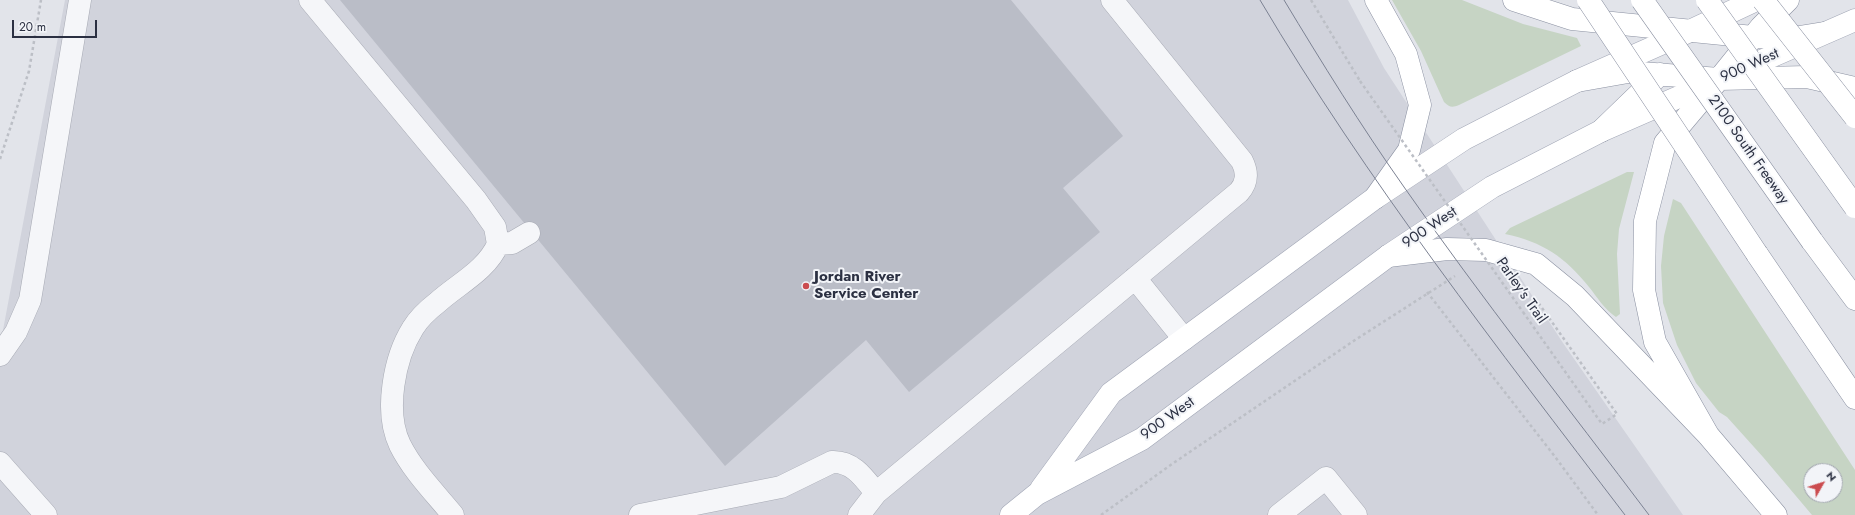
<!DOCTYPE html>
<style>
body{margin:0}
#map{position:relative;width:1855px;height:515px;overflow:hidden;background:#e2e4ea;font-family:Jost,sans-serif}
canvas{display:block}
.north{position:absolute;left:1803px;top:463px;width:40px;height:40px;box-sizing:border-box;background:#f2f4f8;border:1px solid #a2a6af;border-radius:50%;rotate:51deg;font-size:11px;font-weight:700;line-height:16px;text-align:center;color:#2b3042}
.north::after{content:'';display:block;margin:auto;width:14px;height:18px;background:#cb4c4f;clip-path:polygon(50% 0,100% 100%,50% 72%,0 100%)}
.scale{position:absolute;left:12px;top:20px;width:85px;height:18px;box-sizing:border-box;border:2px solid #2b3042;border-top:0;padding-left:5px;font-size:12px;line-height:14px;white-space:nowrap;color:#2b3042;-webkit-text-stroke:3px #f2f4f8;paint-order:stroke}
</style>
<div id="map">
<canvas width="1855" height="515"></canvas>
<div class="north">N</div>
<div class="scale">20 m</div>
</div>
<script>
const ctx = document.querySelector('canvas').getContext('2d');
ctx.lineJoin = 'round';
function paint(path, color) { ctx.fillStyle = color; ctx.fill(path, 'evenodd'); }
function strokePath(path, color, width, dash) { ctx.strokeStyle = color; ctx.lineWidth = width; ctx.lineCap = dash ? 'butt' : 'round'; ctx.setLineDash(dash || []); ctx.stroke(path); }
function label(font, color, halo, rows, align = 'center') {
  ctx.font = font + ' Jost,sans-serif'; ctx.lineWidth = 4; ctx.setLineDash([]); ctx.textBaseline = 'middle'; ctx.strokeStyle = halo; ctx.fillStyle = color; for (const [text, x, y, turn = 0] of rows) {
    ctx.save(); ctx.translate(x, y); ctx.rotate((+turn || 0) * Math.PI / 180); ctx.textAlign = isNaN(turn) ? turn : align; if (halo) ctx.strokeText(text, 0, 0); ctx.fillText(text, 0, 0); ctx.restore();
  }
}
paint(new Path2D(`
 M65 0H1348L1384 68 1563 343 1683 515H0V346Z`), '#d1d3dc');
paint(new Path2D(`
 M1392 0H1462L1523 24 1577 38 1581 46 1459 105C1452 108 1449 107 1444 102L1421 51Z
 M1627 172H1634L1619 229 1617 254 1620 314 1616 317C1605 310 1597 297 1589 287 1565 257 1543 242 1505 234L1510 228Z
 M1673 199 1681 203 1855 470V515H1812L1763 457 1727 417 1719 412 1696 383 1677 345 1663 303 1661 266 1664 236ZM1811 471H1835V495H1811Z`), '#c6d4c4');
paint(new Path2D(`
 M340 0H1011L1123 136 1063 188 1100 232 909 392 866 340 725 466Z`), '#babdc7');
const minor = new Path2D(`
 M310 0 476 200 495 227 498 244
 M1135 278 1184 339
 M0 355 16 332 30 300 80 0
 M0 463 46 515
 M453 515C435 493 413 471 400 445 384 412 394 358 413 328 419 318 429 309 438 302 458 284 487 270 498 244L512 243 529 233
 M640 515 781 487 832 462C853 461 864 478 876 493
 M859 515 876 493 1239 192C1247 183 1248 173 1242 161L1112 0
 M1279 515 1326 478 1356 515`);
const major = new Path2D(`
 M1041 489 1111 393 1375 198 1464 139 1577 81 1690 31 1756 0
 M1011 515 1037 494 1142 439 1388 256 1492 187 1601 131 1855 20`);
const highway = new Path2D(`
 M1514 0 1572 19 1753 37 1793 38 1824 33
 M1577 81 1628 72 1719 79 1807 77 1855 88
 M1601 131 1660 74
 M1375 198 1409 150 1420 105 1406 54 1376 0
 M1812 241 1855 299
 M1757 254 1855 398
 M1388 256 1447 249 1486 250 1536 264 1575 296 1708 435 1776 515
 M1708 435 1655 342 1644 290 1645 221 1665 143 1719 79 1761 27 1788 0`);
strokePath(minor, '#a7aab4', 23);
strokePath(major, '#a2a7b6', 23);
strokePath(highway, '#8a90a1', 23);
strokePath(new Path2D(`
 M1311 0 1360 81
 M0 159 29 71 41 0
 M1427 292 1556 458 1598 515
 M1523 312 1602 424 1617 414 1535 298
 M1101 515 1172 464 1355 340 1455 276`), '#bcbfc6', 2.5, [3, 3]);
strokePath(minor, '#f5f6f9', 22);
strokePath(major, '#fff', 22);
strokePath(highway, '#fff', 22);
strokePath(new Path2D(`
 M1260 0C1367 181 1497 347 1625 515
 M1284 0C1322 63 1361 126 1404 187 1482 299 1567 406 1649 515`), '#7c8293', 1);
const highwayBridge = new Path2D(`
 M1588 0 1757 254
 M1642 0 1812 241
 M1707 0 1855 207
 M1763 0 1855 117`);
strokePath(highwayBridge, '#8a90a1', 23, []);
strokePath(new Path2D(`
 M1360 81 1523 312`), '#bcbfc6', 2.5, [3, 3]);
strokePath(highwayBridge, '#fff', 22);
for (const [x, y, r, color] of [
 [806,286,4,"#cb4c4f"]
]) { const dot = new Path2D(); dot.arc(x, y, r, 0, 2 * Math.PI); ctx.fillStyle = color; ctx.fill(dot); strokePath(dot, '#f2f4f8', 1.5); }
label('15px', '#2b3042', '#f2f4f8', [
 ["900 West",1750,66,-24],
 ["2100 South Freeway",1748,150,55],
 ["900 West",1430,228,-34],
 ["Parley's Trail",1521,291,55],
 ["900 West",1168,419,-36]
]);
label('bold 15px', '#2b3042', '#f2f4f8', [
 ["Jordan River",814,277],
 ["Service Center",814,294]
], 'left');
</script>
